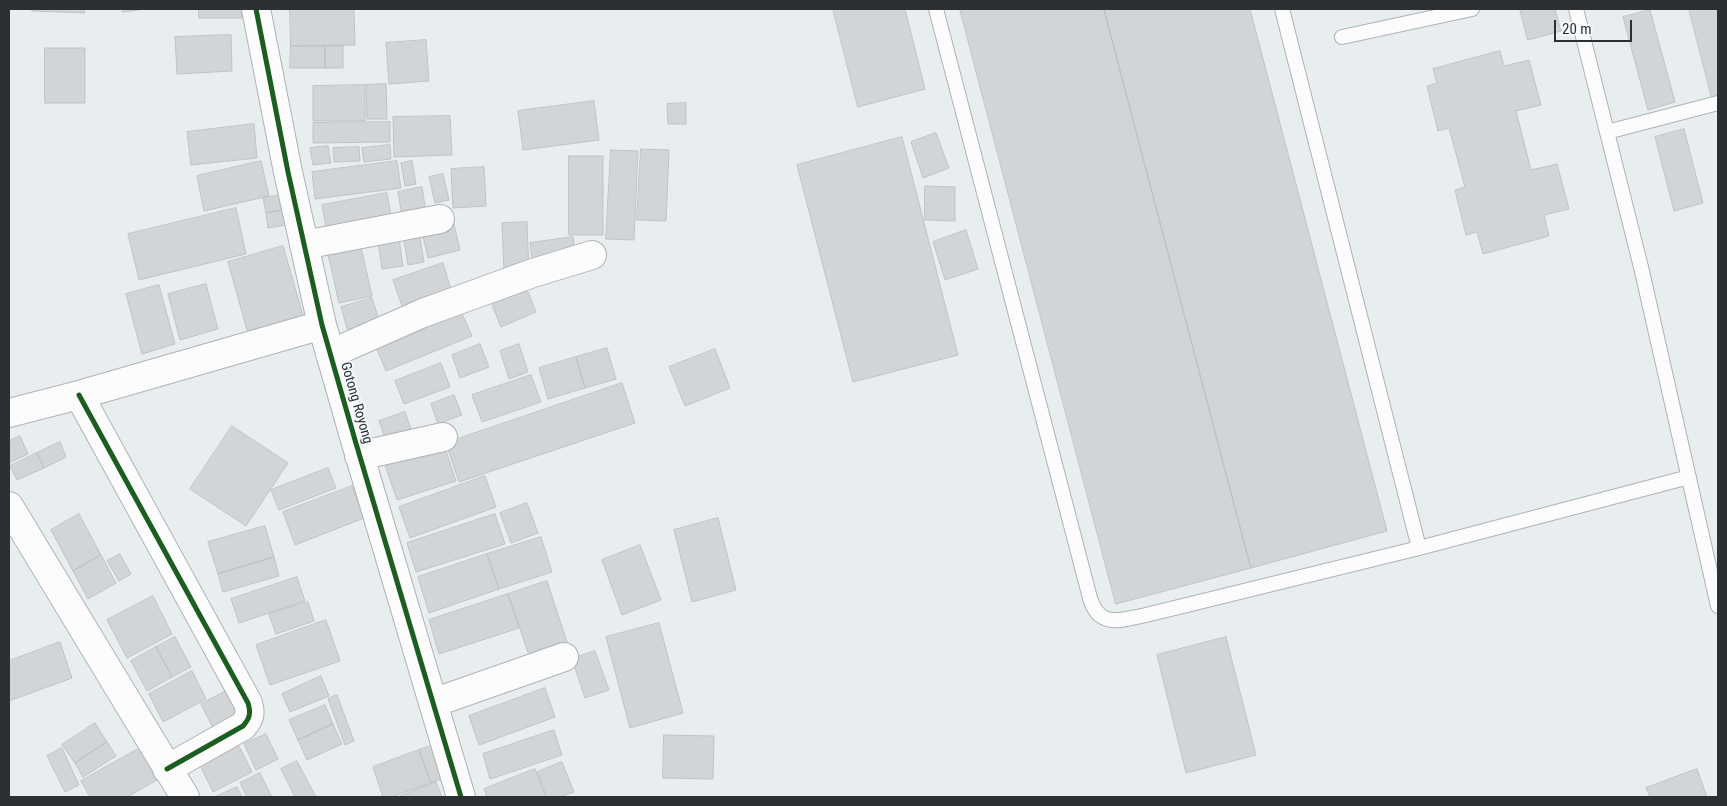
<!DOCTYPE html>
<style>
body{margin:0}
#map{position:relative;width:1727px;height:806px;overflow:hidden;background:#e8edf0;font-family:"Roboto Condensed",sans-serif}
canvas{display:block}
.frame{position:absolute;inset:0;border:10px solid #2d3032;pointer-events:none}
.scale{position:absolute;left:1554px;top:20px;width:78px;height:22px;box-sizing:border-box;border:2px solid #2d3032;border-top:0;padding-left:6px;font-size:15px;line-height:18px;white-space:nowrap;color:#2d3032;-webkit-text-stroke:4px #f5f9fe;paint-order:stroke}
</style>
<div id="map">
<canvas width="1727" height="806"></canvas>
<div class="frame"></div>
<div class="scale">20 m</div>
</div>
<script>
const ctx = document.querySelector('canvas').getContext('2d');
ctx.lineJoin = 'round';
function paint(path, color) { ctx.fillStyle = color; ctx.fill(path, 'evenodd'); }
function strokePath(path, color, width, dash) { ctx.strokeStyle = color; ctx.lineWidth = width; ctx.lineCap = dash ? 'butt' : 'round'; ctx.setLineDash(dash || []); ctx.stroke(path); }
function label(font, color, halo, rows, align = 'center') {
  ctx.font = font + ' "Roboto Condensed",sans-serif'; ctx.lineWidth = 4; ctx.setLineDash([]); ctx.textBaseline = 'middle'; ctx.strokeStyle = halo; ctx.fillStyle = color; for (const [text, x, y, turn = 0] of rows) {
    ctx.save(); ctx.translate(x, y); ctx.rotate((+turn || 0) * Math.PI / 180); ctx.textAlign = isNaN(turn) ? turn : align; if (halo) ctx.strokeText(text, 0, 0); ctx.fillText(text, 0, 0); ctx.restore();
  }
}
const building = new Path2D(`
 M32 9H85L84 13 32 11Z
 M122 9H146L123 12Z
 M199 9H242V18H199Z
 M290 9H354L355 45 291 46Z
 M833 9H905L925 89 858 107Z
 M960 9H1104L1251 568 1116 604Z
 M1104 9H1250L1387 531 1251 568Z
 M1520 9H1555L1561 31 1528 40Z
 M1689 9H1718V97L1712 98Z
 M1650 10 1675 102 1648 110 1623 17Z
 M231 35 232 71 177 74 175 37Z
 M426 40 429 81 389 84 386 43Z
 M291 46H325V68H290Z
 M325 46H343V68H325Z
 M45 48H85V103H45Z
 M1500 51 1504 66 1529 60 1541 105 1516 111 1531 170 1557 164 1569 209 1544 215 1549 236 1483 254 1477 232 1466 235 1455 190 1465 187 1449 128 1438 131 1427 86 1437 83 1433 69Z
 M386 84 387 119H367L366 85Z
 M365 85V121H313V86Z
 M594 101 599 140 523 150 518 111Z
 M686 103V124H668L667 104Z
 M450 116 452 155 394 157 393 117Z
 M390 122V142L313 143V123Z
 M254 124 257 158 191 165 187 132Z
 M1684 129 1703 203 1674 211 1655 137Z
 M936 133 949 168 923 178 911 142Z
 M902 137 958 355 853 382 797 165Z
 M390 145 391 159 364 162 362 148Z
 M328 146 331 163 313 165 310 148Z
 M359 147 360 161 334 162 333 148Z
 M641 149 669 150 666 221 637 220Z
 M611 150 638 151 634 240 606 239Z
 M569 156H603V235H569Z
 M261 161 269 196 204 211 197 176Z
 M397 161 401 188 315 199 312 172Z
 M412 161 416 184 405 186 401 163Z
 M484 167 486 206 453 208 451 169Z
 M443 174 449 200 435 203 429 177Z
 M925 186 955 187V221L925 220Z
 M422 187 427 219 403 223 398 192Z
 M387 193 393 226 328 238 322 205Z
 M287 194 290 209 266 213 263 198Z
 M236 208 246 254 139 280 128 234Z
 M290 209 292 224 268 228 266 213Z
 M453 220 460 250 428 258 421 228Z
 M527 222 529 271 504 272 502 223Z
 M966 230 978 269 945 280 933 242Z
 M419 231 424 262 408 265 403 234Z
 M358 234 372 296 339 303 325 241Z
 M573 237 576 259 533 265 530 243Z
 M399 238 403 266 382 269 378 241Z
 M283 246 305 322 249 337 228 262Z
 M443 263 453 296 404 312 393 280Z
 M524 282 536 312 501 327 489 297Z
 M206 284 218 329 180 340 168 294Z
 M159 285 175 344 142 354 126 294Z
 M372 298 382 329 350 339 341 307Z
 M459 307 472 336 386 371 374 342Z
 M480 344 489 367 460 378 452 355Z
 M519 344 528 372 509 379 500 351Z
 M607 348 616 379 585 388 576 357Z
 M715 349 730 388 685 406 669 367Z
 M576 357 585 388 548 399 539 368Z
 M441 363 450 387 404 404 395 381Z
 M531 375 541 402 482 422 472 395Z
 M622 383 635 423 459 482 446 443Z
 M454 395 462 415 438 424 431 404Z
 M405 412 411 429 385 438 379 421Z
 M232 426 288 463 246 526 190 489Z
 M20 436 28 454 9 463V441Z
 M60 442 66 457 44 468 37 453Z
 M444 445 456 481 397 500 385 465Z
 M37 453 44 468 17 480 10 466Z
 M328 468 336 488 279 510 271 490Z
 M485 476 496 507 410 538 399 507Z
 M352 486 364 518 295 545 283 512Z
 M527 503 538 533 511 543 500 513Z
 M79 514 101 555 73 571 51 530Z
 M495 514 505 544 416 572 407 543Z
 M718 518 736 590 692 602 674 530Z
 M265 526 274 557 218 574 208 542Z
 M541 537 552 572 499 589 487 554Z
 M640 545 661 600 622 615 602 560Z
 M120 554 131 574 119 581 107 561Z
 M487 554 499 589 429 613 418 577Z
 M101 555 116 583 88 599 73 571Z
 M274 557 279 576 223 592 218 574Z
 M297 577 305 601 239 623 231 599Z
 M547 581 570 651 532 664 508 594Z
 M508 594 519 628 439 654 429 620Z
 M153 596 172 634 127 658 107 620Z
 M308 602 314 621 276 634 269 614Z
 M326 620 340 661 270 685 256 645Z
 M659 623 683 713 630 728 606 637Z
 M175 637 191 667 172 677 156 647Z
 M1226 637 1256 755 1186 773 1157 655Z
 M60 642 72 678 9 701V661Z
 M156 647 172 677 147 691 131 661Z
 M595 651 609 690 585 698 572 659Z
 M192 671 206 699 163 722 149 694Z
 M321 676 329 696 290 712 282 694Z
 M545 688 555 717 479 745 469 716Z
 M230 689 245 717 215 732 201 704Z
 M337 695 354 741 345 745 328 699Z
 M325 705 333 724 298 740 289 720Z
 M95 723 107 742 75 763 62 745Z
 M333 724 342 744 307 760 298 740Z
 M554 730 562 755 490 779 483 754Z
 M266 734 278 759 256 770 244 744Z
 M664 735 714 736 713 779 663 778Z
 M107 742 116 756 83 777 75 763Z
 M435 744 446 777 431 783 419 750Z
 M239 746 252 772 213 792 200 765Z
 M62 748 79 785 65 792 47 756Z
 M140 748 157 780 127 797H90L81 781Z
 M419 750 431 783 391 797H383L373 767Z
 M297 761 316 797H295L281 769Z
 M562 762 574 792 559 797H547L537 772Z
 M535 769 546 797H487L484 789Z
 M1697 769 1707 797H1650L1646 788Z
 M260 773 272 797H247L240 783Z
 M436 782 442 797H398Z
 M237 787 242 797H215Z`);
paint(building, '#d1d5d8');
strokePath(building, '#c0c3c6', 1);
const service = new Path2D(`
 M936 9 1090 598C1099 629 1121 620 1146 615L1419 548 1689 477
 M1282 9 1419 548
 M1576 9 1641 267 1718 606
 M1342 37 1472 9
 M1607 132 1718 103`);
const minor = new Path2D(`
 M256 9 288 172 322 325 355 440 461 797
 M304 245 440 219
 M330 354 423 313 533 273 592 255
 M79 395 248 703C251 713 250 718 243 726L167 769
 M9 413 79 395 322 325
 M359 456 443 437
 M9 506 185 797
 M433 703 564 657`);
strokePath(service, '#afb3b5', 16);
strokePath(minor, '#afb3b5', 30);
strokePath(service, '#fcfcfd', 14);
strokePath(minor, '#fcfcfd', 28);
strokePath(new Path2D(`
 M256 9 288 172 322 325 355 440 461 797
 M79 395 248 703C251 713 250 718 243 726L167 769`), '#1b5e20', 5);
label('14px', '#2d3032', '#f5f9fe', [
 ["Gotong Royong",356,403,74]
]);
</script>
